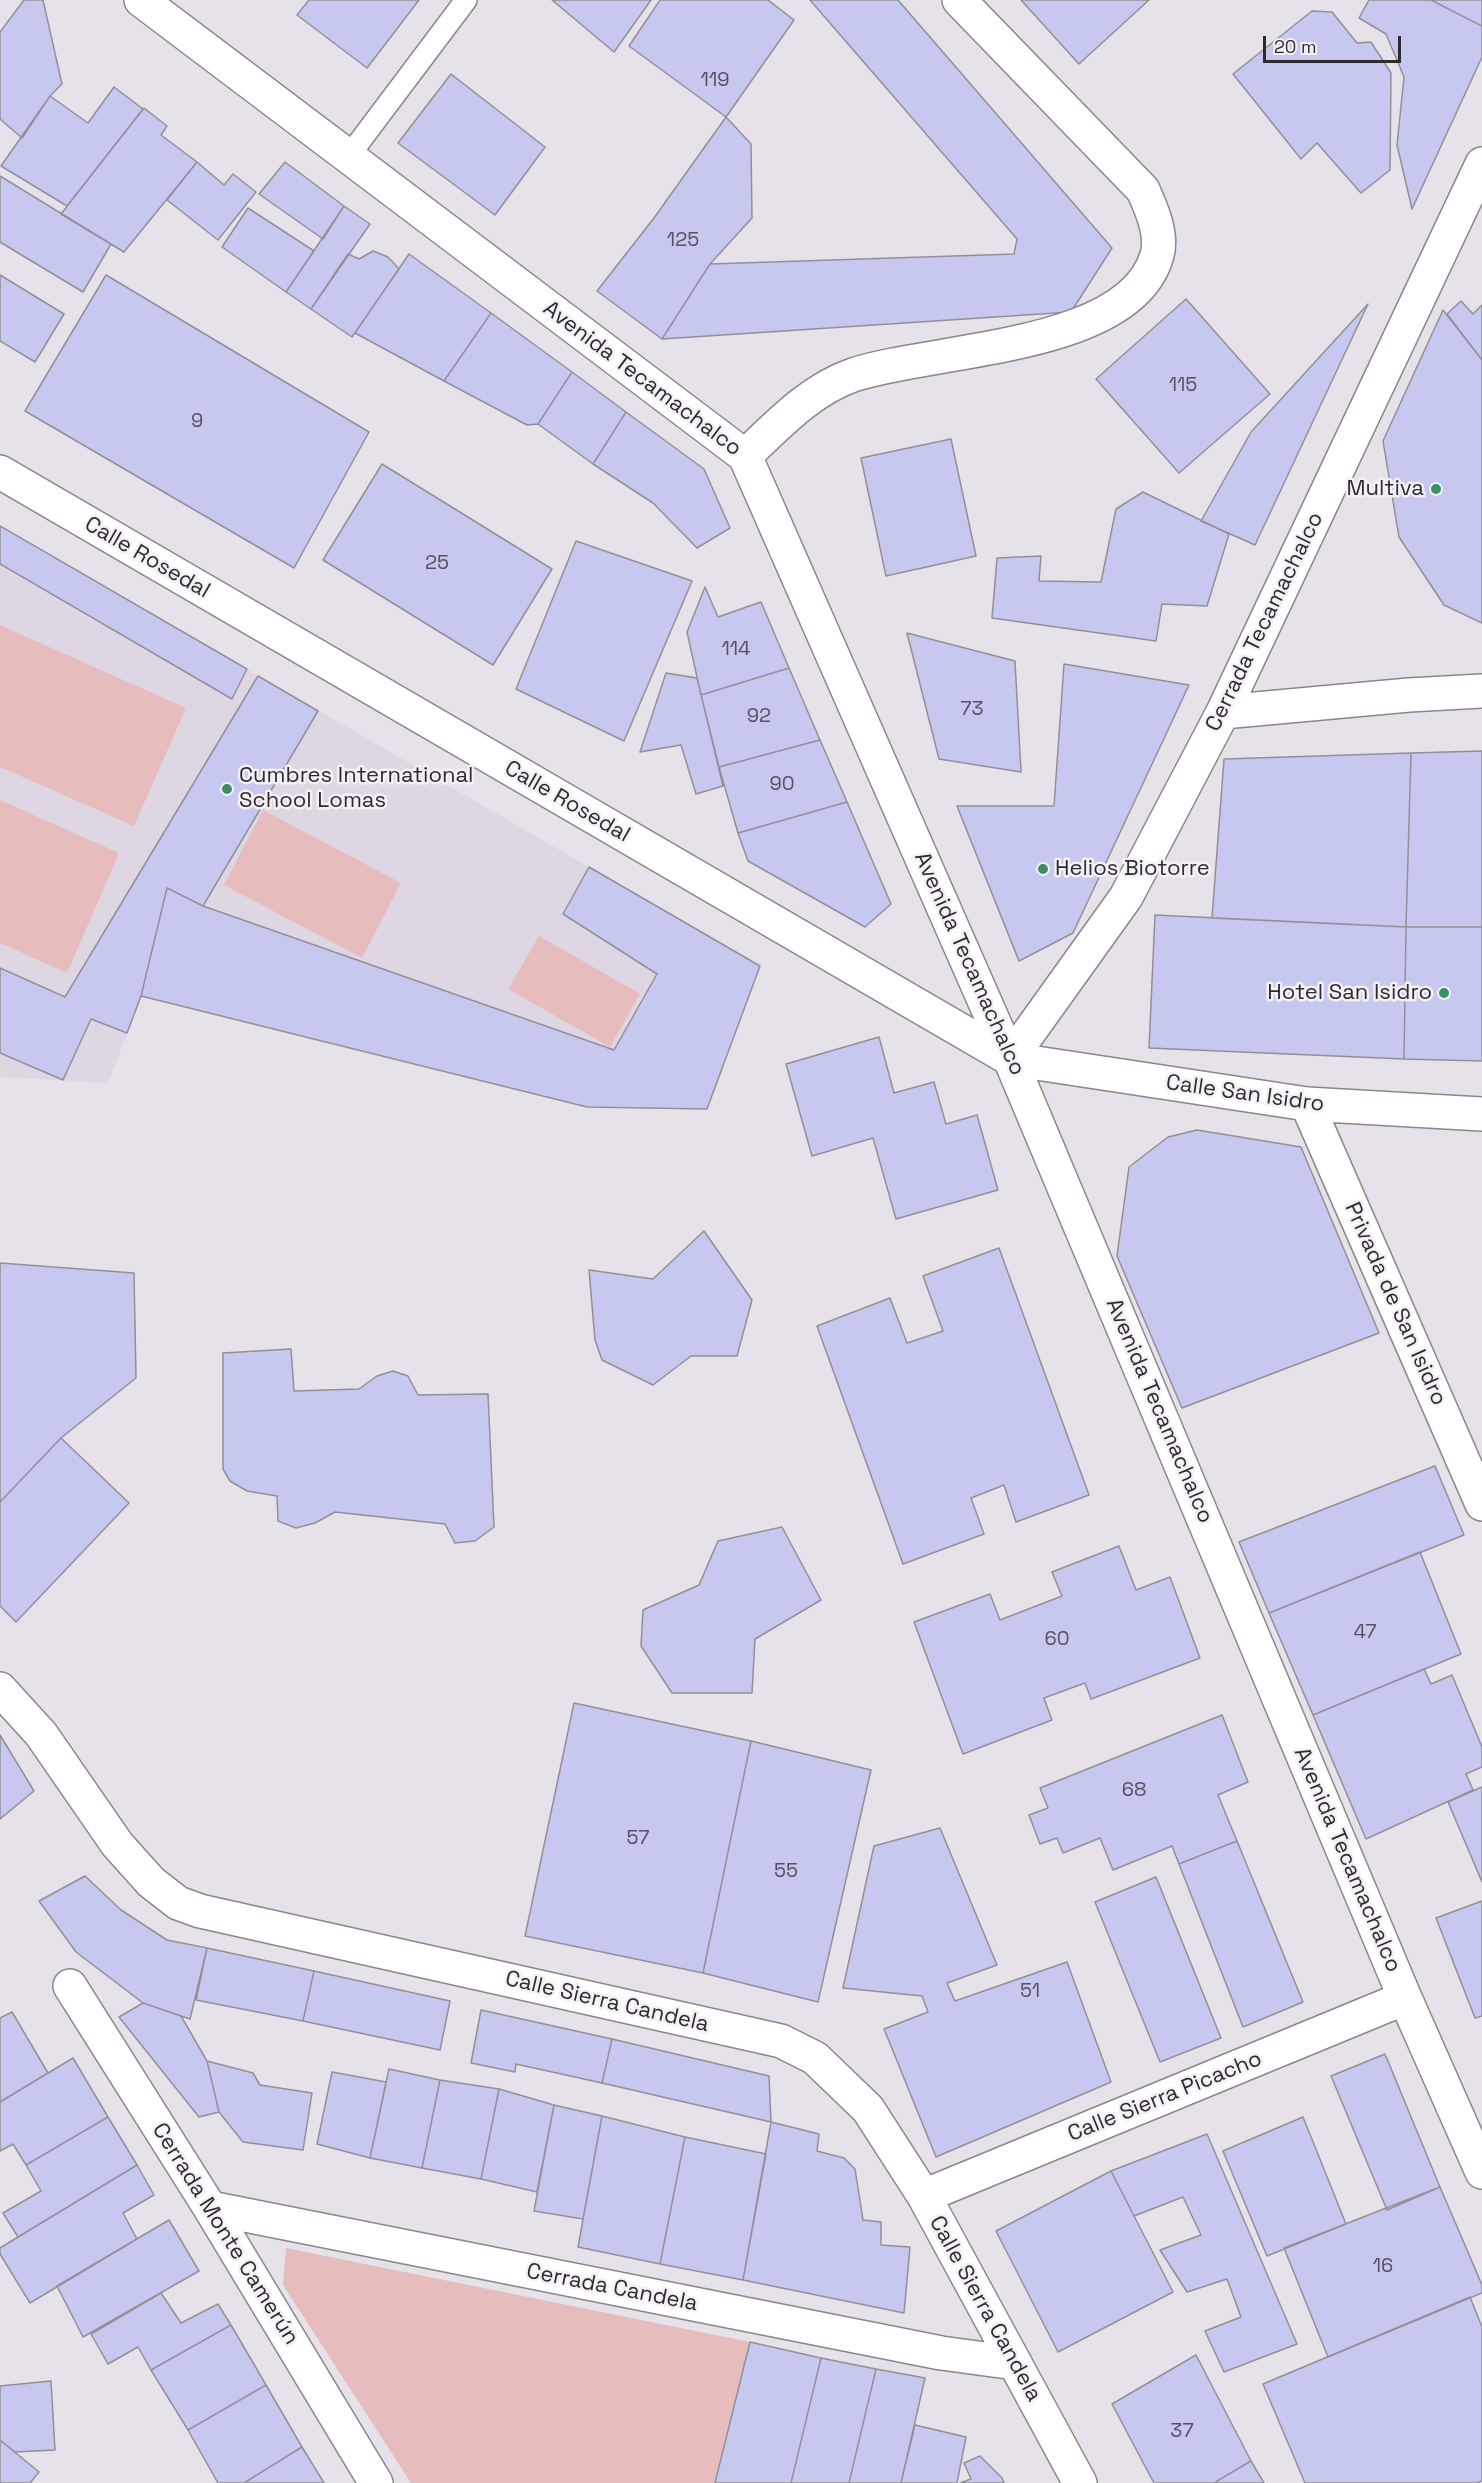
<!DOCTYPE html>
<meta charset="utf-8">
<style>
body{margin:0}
#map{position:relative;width:1482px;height:2483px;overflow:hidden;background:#e7e2e9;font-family:"Space Grotesk",sans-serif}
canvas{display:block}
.scale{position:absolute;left:1263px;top:36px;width:138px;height:27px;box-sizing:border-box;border:3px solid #2d2b2e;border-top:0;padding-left:8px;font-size:18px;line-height:21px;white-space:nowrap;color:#2d2b2e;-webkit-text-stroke:4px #f4f0f6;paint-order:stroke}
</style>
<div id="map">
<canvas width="1482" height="2483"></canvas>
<div class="scale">20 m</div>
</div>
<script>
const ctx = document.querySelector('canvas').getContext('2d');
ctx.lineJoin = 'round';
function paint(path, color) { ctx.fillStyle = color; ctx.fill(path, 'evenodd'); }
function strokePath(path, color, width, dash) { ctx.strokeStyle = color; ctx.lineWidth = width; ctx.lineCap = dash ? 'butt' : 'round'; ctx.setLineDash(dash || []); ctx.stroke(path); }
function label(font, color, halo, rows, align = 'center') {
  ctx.font = font + ' "Space Grotesk",sans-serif'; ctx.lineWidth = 5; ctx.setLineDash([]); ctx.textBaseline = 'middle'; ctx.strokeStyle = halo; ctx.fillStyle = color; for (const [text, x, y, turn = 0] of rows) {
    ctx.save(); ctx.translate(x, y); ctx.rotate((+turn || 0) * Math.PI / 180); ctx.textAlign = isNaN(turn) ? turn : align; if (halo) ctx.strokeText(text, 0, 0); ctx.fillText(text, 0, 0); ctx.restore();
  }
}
paint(new Path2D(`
 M0 526 760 966 707 1109 142 996 108 1083 0 1077Z`), '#dfd6e3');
paint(new Path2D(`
 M0 625 186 708 134 826 0 767Z
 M0 800 119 853 67 973 0 943Z
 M263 810 401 883 362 958 224 885Z
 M539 936 640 994 610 1047 508 989Z
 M286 2248 750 2342 715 2483H411L283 2285Z`), '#e7bcbc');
const building = new Path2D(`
 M24 0H43L62 84 50 96 22 138 0 119V32Z
 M309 0H419L367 68 297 15Z
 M552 0H651L614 52Z
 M660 0H768L794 20 726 117 629 46Z
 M810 0H898L1112 248 1071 312 662 339 710 264 1014 254 1017 239Z
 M1021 0H1149L1079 64Z
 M1369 0H1431L1482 26V57L1412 209 1397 145 1404 77 1386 34 1359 18Z
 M1431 0H1482V26Z
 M1312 11 1332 12 1357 43 1371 42 1391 73 1390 170 1361 193 1317 143 1301 159 1233 74Z
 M451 74 545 147 495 215 398 143Z
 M114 87 143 109 67 206 1 166 50 96 88 123Z
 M144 108 167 126 161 135 197 162 124 252 61 214Z
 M726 117 751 144 752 218 710 264 662 339 597 291 654 218Z
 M197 162 224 185 233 174 256 192 218 240 167 200Z
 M285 162 344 206 323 239 259 194Z
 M0 176 111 244 83 292 0 242Z
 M344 206 370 224 311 309 286 292Z
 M248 208 314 251 286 292 222 247Z
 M373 251 388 257 399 269 352 337 311 309 348 254 359 259Z
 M409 254 491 313 444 381 355 333Z
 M0 275 64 314 35 362 0 341Z
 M106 275 369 432 294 568 25 411Z
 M1186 299 1270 394 1179 473 1096 379Z
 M1461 301 1473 314 1482 305V360L1447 314Z
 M1368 304 1255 545 1201 521 1251 432Z
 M1443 310 1482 360V623L1444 605 1399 537 1383 441Z
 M491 313 572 372 538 424 527 425 444 381Z
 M572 372 626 412 593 464 538 424Z
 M626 412 704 469 730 528 697 548 653 503 593 464Z
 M951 439 976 556 886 576 861 458Z
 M382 464 552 569 493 665 323 560Z
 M1143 492 1229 534 1207 606 1162 604 1156 641 992 618 997 558 1041 556 1039 581 1101 582 1116 509Z
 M0 526 247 669 232 699 0 564Z
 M576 541 692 581 624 741 516 689Z
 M705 587 718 617 761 602 789 668 701 695 687 632Z
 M907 633 1015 661 1021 772 939 759Z
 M1064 664 1189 685 1073 933 1019 961 957 806H1054Z
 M789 668 820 740 719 767 701 695Z
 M666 673 697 678 723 786 696 794 681 745 640 752Z
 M258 676 318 711 203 906 167 888 141 996 127 1033 91 1019 63 1080 0 1053V968L65 997Z
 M820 740 847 802 738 833 719 767Z
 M1482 751V927H1406L1411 753Z
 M1411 753 1406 927 1212 918 1224 759Z
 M847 802 891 904 865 927 748 861 738 833Z
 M589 867 760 966 707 1109 587 1107 141 996 167 888 203 906 614 1050 657 974 563 914Z
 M1155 915 1406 927 1404 1059 1149 1048Z
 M1406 927H1482V1061L1404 1059Z
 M879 1037 894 1093 934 1082 946 1124 977 1115 998 1190 896 1219 873 1138 812 1156 786 1064Z
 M1197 1130 1301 1147 1379 1333 1182 1408 1117 1256 1129 1167 1168 1137Z
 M704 1231 752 1300 737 1356H691L653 1385 602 1360 595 1340 589 1270 653 1279Z
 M999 1248 1089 1495 1016 1522 1004 1485 971 1498 984 1534 903 1564 817 1326 890 1298 907 1343 943 1331 923 1276Z
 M0 1263 134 1273 136 1378 61 1438 0 1502Z
 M291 1349 294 1391 359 1389 377 1376 393 1371 408 1376 418 1395 488 1394 494 1527 475 1541 455 1543 445 1524 335 1512 315 1523 296 1528 278 1521 277 1496 247 1491 230 1481 223 1469V1353Z
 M61 1438 129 1503 16 1622 0 1606V1502Z
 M1435 1466 1464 1535 1269 1613 1239 1542Z
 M782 1527 821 1600 755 1639 752 1693H672L641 1646 643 1610 699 1585 718 1541Z
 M1119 1546 1136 1590 1170 1577 1200 1658 1091 1699 1085 1683 1044 1698 1052 1720 963 1754 914 1622 990 1594 1000 1620 1062 1596 1052 1572Z
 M1420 1552 1461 1654 1313 1715 1269 1613Z
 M1424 1669 1431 1684 1452 1675 1482 1747V1767L1466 1774 1473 1790 1366 1839 1313 1715Z
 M574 1703 751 1741 703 1973 525 1936Z
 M1222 1715 1248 1782 1218 1795 1237 1841 1179 1864 1172 1846 1113 1870 1100 1838 1063 1853 1057 1838 1040 1844 1029 1815 1048 1808 1040 1788Z
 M0 1735 34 1791 0 1819Z
 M751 1741 871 1770 818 2002 703 1973Z
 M1482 1787V1882L1448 1802Z
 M940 1828 997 1965 947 1983 955 2001 1067 1962 1111 2082 936 2157 884 2029 928 2012 922 1996 843 1988 874 1846Z
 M1237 1841 1303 2002 1243 2027 1179 1864Z
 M85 1876 121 1910 167 1940 207 1948 190 2019 143 2003 76 1952 39 1901Z
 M1156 1877 1221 2038 1160 2062 1095 1902Z
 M1482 1901V2016L1475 2018 1436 1918Z
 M207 1948 314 1971 303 2021 196 2000Z
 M314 1971 450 2001 440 2050 303 2021Z
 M143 2003 181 2016 207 2061 219 2112 199 2117 119 2017Z
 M481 2010 612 2039 602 2083 516 2064 515 2072 471 2063Z
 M12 2012 48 2073 0 2102V2018Z
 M612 2039 769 2076 771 2122 602 2083Z
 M1385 2054 1440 2187 1387 2210 1331 2076Z
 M73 2058 108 2117 26 2165 13 2144 0 2151V2102Z
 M207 2061 253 2073 260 2085 312 2093 303 2150 243 2142 219 2112Z
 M389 2069 440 2080 422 2168 370 2158Z
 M332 2072 386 2082 370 2158 317 2144Z
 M440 2080 499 2089 481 2179 422 2168Z
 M499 2089 554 2105 537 2192 481 2179Z
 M554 2105 602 2116 583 2219 534 2211Z
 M602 2116 685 2137 660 2264 578 2247Z
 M108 2117 137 2165 18 2237 3 2213 41 2191 26 2165Z
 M1303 2117 1346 2224 1267 2256 1223 2151Z
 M771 2122 819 2134 817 2151 844 2158 855 2169 863 2220 881 2222V2245L910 2247 904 2313 743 2280Z
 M1207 2134 1297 2344 1224 2372 1205 2331 1241 2317 1227 2279 1187 2292 1160 2250 1201 2235 1183 2197 1134 2216 1111 2171Z
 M685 2137 766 2154 743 2280 660 2264Z
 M137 2165 154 2195 123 2213 137 2239 30 2303 0 2254V2248Z
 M1111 2171 1173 2292 1058 2352 996 2231Z
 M1440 2187 1482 2285V2293L1328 2357 1284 2248Z
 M169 2220 199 2271 83 2337 57 2286Z
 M161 2293 181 2323 218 2304 231 2325 151 2370 138 2347 108 2364 91 2334Z
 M1470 2297 1482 2327V2481L1477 2483H1305L1263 2384Z
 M231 2325 266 2385 188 2430 151 2370Z
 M750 2342 821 2358 791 2483H715Z
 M1196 2355 1251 2461 1214 2483H1154L1112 2404Z
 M821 2358 876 2369 849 2483H791Z
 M876 2369 925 2378 901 2483H849Z
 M51 2381 55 2450 15 2452 0 2440V2386Z
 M266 2385 302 2447 244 2483H218L188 2430Z
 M915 2425 966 2437 957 2483H901Z
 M0 2440 39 2472 30 2483H0Z
 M302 2447 324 2483H244Z
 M980 2456 1002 2478 1004 2483H960L971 2479 964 2463Z
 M1251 2461 1264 2483H1214Z`);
paint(building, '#c7c8ef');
strokePath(building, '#909198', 1.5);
const lane = new Path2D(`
 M348 157 466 0`);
const street = new Path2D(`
 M141 0 745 456 1010 1059 1405 1998 1482 2172
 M745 456C778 425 810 390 853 375 933 348 1131 350 1157 255 1163 234 1151 208 1143 190L959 0
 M0 472 1010 1059 1307 1104 1482 1114
 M1223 712 1409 695 1482 691
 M1010 1059 1126 897 1223 712 1482 164
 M1307 1104 1482 1504
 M0 1689 41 1734 117 1844 151 1882 178 1903 200 1911 781 2041 815 2058 868 2109 924 2196 1080 2483
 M70 1986 210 2208 376 2483
 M924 2196 1405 1998
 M210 2208 941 2353 1015 2363`);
strokePath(lane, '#8a868c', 24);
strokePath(street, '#8a868c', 36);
strokePath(lane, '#fff', 21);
strokePath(street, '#fff', 33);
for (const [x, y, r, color] of [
 [1436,489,6,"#3a8f63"],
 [227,789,6,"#3a8f63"],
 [1043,869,6,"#3a8f63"],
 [1444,993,6,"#3a8f63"]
]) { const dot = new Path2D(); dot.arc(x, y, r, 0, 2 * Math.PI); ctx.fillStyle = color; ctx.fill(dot); strokePath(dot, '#f4f0f6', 2); }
label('20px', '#54525e', null, [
 ["119",715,81],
 ["125",683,241],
 ["115",1183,386],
 ["9",197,422],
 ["25",437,564],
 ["114",736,650],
 ["73",972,710],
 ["92",759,717],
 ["90",782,785],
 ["47",1365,1633],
 ["60",1057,1640],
 ["68",1134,1791],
 ["57",638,1839],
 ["55",786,1872],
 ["51",1030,1992],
 ["16",1383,2267],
 ["37",1182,2432]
]);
label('22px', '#2d2b2e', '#f4f0f6', [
 ["Avenida Tecamachalco",642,379,37],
 ["Calle Rosedal",147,558,30],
 ["Cerrada Tecamachalco",1265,622,-64],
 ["Calle Rosedal",567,802,30],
 ["Avenida Tecamachalco",969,964,66],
 ["Calle San Isidro",1245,1094,8],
 ["Privada de San Isidro",1395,1304,66],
 ["Avenida Tecamachalco",1159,1411,67],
 ["Avenida Tecamachalco",1347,1860,67],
 ["Calle Sierra Candela",607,2002,13],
 ["Calle Sierra Picacho",1165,2097,-22],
 ["Cerrada Monte Camerún",225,2234,58],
 ["Cerrada Candela",612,2288,11],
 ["Calle Sierra Candela",985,2309,61]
]);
label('22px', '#2d2b2e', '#f4f0f6', [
 ["Multiva",1424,489],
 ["Cumbres International",239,776,"left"],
 ["School Lomas",239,801,"left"],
 ["Helios Biotorre",1055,869,"left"],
 ["Hotel San Isidro",1432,993]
], 'right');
</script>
